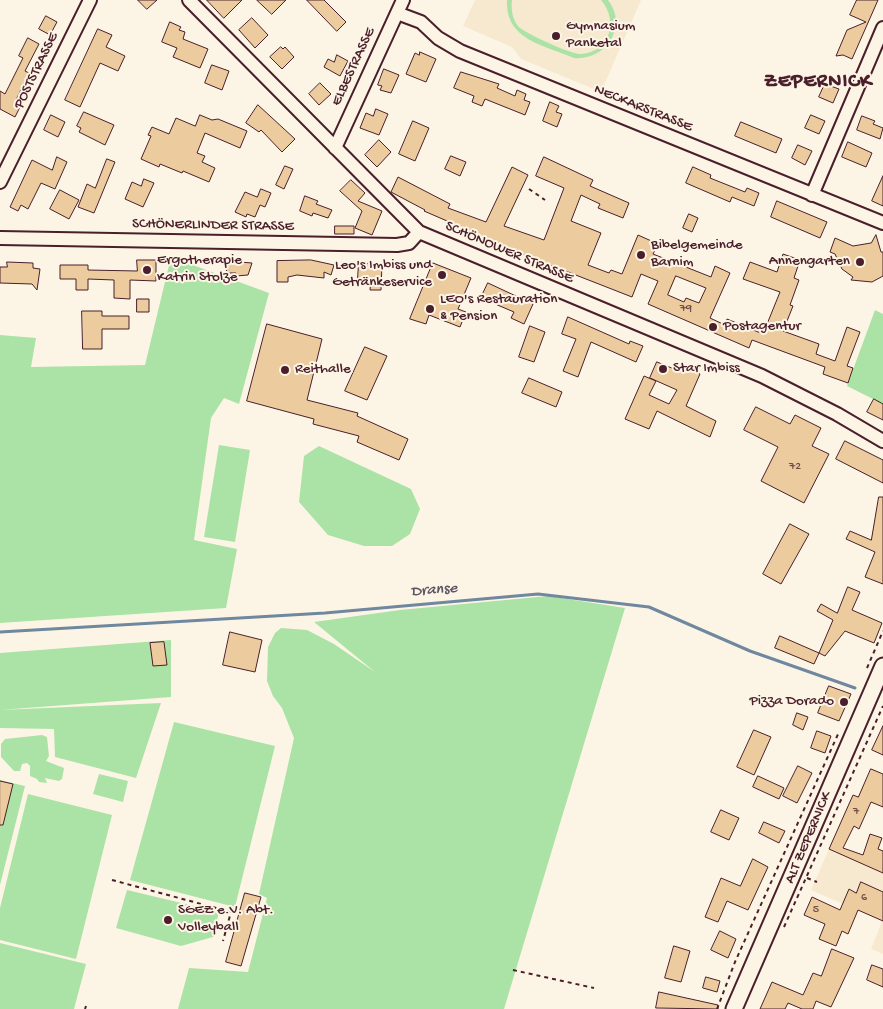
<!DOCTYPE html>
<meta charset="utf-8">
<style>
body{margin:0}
canvas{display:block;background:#fcf5e5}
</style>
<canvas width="883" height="1009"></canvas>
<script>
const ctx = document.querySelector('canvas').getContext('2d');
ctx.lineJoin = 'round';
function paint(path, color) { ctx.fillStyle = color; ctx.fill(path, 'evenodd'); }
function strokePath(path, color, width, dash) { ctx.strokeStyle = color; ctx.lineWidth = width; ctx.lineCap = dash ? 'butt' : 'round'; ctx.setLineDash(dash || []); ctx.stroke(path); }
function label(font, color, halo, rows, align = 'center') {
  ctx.font = font + ' "Gochi Hand",sans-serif'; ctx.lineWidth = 4; ctx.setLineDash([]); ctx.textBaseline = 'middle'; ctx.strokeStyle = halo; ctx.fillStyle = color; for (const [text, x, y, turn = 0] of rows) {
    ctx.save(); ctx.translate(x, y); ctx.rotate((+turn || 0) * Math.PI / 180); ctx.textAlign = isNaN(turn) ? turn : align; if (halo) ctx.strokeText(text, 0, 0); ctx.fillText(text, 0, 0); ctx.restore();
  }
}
paint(new Path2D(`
 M475 0H641L601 92 521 59 512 47 463 26Z
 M829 849 883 873V954L871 949 882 921 811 890Z`), '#f7e9d0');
paint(new Path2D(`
 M507 0H512C511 9 512 18 518 26 524 33 572 55 581 54 610 52 619 21 601 0H608C629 27 605 61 574 58 544 45 505 40 507 0Z
 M171 257 269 293 239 404 224 398 211 418 194 540 237 549 226 608 0 623V335L36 338 31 367 145 365Z
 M875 310 883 314V404L847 386Z
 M219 445 250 450 235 542 204 537Z
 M319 446 411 489 420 509 410 534 392 546H364L328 535 299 502 304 456Z
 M548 596 625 608 504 1009H178L189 968 248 972 267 898 259 894 294 738 282 708 273 696 267 681 268 647 275 633 281 628 307 630 334 644 375 672 314 622 400 610Z
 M171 640V697L0 710V653Z
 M161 703 136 778 55 757 54 729 0 728V710Z
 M174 722 275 746 235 907 130 880Z
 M42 735 47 737 49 756 46 761 64 768 62 779 59 781 45 778 47 783 39 782 37 779 30 776V766L27 763 22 764 20 771H14L1 757V744L5 739Z
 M99 774 128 781 123 802 93 794Z
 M0 780 25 786 0 885Z
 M28 794 112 815 76 959 0 940V908Z
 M127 890 219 912 213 937 181 946 116 928Z
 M0 943 86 964 74 1009H0Z`), '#abe3a6');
strokePath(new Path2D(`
 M0 632 325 613 538 594 649 607 750 651 855 688`), '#70889f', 3);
const building = new Path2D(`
 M138 0H157L147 9Z
 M207 0H242L224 18Z
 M257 0H286L272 14Z
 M307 0H324L346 22 337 31Z
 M857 0H878L852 59 843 55 836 56 847 30 866 22 850 15Z
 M46 16 57 22 50 35 39 29Z
 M252 18 268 35 255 48 239 30Z
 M170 22 181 27 179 30 185 32 183 39 208 49 200 68 173 57 177 48 162 42Z
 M98 29 112 35 106 47 125 56 118 71 100 63 80 107 65 100Z
 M28 38 39 44 25 71 29 73 16 100 22 103 15 117 0 109V91L5 94 23 58 19 56Z
 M281 47 283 49 285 47 294 57 282 69 270 57Z
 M420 52 436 59 426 82 406 74 415 53 419 55Z
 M337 55 348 61 340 76 324 67 328 59 334 62Z
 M212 65 229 71 222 90 205 83Z
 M384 69 399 75 391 93 380 90 382 86 378 85Z
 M461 72 499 84 497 88 515 96 517 90 526 94 524 100 530 102 525 115 485 99 482 106 472 102 474 96 454 88Z
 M320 83 331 94 319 105 309 94Z
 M825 84 839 89 833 103 819 97Z
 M550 102 559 106 556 112 562 114 557 127 543 121Z
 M258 105 295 139 282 152 261 130 259 132 246 123Z
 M376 109 388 114 379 135 360 128 366 113 373 116Z
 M84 112 114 125 105 145 79 132 81 128 77 126Z
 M51 115 65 122 58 137 44 130Z
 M200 115 212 120 218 119 247 131 240 148 205 133 197 153 205 156 202 162 215 168 209 182 183 171 182 173 160 164 159 167 141 159 151 136 148 135 152 127 169 134 176 118 195 126Z
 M811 115 825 121 819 134 805 128Z
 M862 116 875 121 873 124 883 128 880 139 857 130Z
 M413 121 429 128 415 161 399 154Z
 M741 122 782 139 776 153 735 136Z
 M379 140 391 152 377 167 365 155Z
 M848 142 872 153 866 167 842 157Z
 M798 145 812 151 805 165 792 158Z
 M451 156 466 162 460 176 445 169Z
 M57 157 67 162 55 189 41 183 28 209 21 205 18 211 10 207 32 160 52 170Z
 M544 157 593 180 590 186 629 203 623 218 598 208 600 204 581 195 571 221 601 233 588 265 609 273 611 270 622 274 638 235 658 244 653 254 711 277 715 266 730 273 710 318 725 325 727 319 763 334 780 292 743 279 750 262 777 272 783 254 800 260 794 278 799 280 790 305 793 306 783 331 819 344 816 354 835 361 847 327 860 332 847 366 853 368 848 383 823 374 825 367 752 340 749 348 648 304 658 281 641 274 632 297 453 227 454 224 424 211 425 210 391 192 398 177 450 204 448 208 486 222 512 167 528 175 504 226 544 240 564 188 536 176ZM676 276 706 288 699 303 686 298 684 302 668 295Z
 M107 159 115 162 94 213 78 207 87 184 95 188Z
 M285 166 293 169 284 189 276 185Z
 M693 167 711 175 710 178 745 192 747 188 759 193 754 206 732 197 730 202 686 183Z
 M883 176V206L872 201Z
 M144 179 154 183 143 207 125 199 132 182 141 186Z
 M351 180 365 193 358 201 382 211 372 235 355 228 362 211 340 191Z
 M261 189 271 193 265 207 260 205 255 217 247 214 246 217 235 212 245 192 257 197Z
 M60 190 79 200 69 219 50 209Z
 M305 196 318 201 316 204 332 210 328 218 313 213 312 216 300 211Z
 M777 201 827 222 820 238 771 217Z
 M689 214 698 218 692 232 683 228Z
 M335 226H354V234H335Z
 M876 235 881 252H883V276L872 282 851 280 853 277 842 269 835 254 830 252 835 238 853 246 871 243Z
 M137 260H156V281L130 280V299L114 298V280L88 279V290H76V279H60V265H88V270L137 271Z
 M311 260 334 265 331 275 324 272V278L297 275 288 277V282H277V261Z
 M227 261 252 263 248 275 236 276V273H227Z
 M7 262 33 263V268L40 269 37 290 32 284 0 283V267H7Z
 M359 263 382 264 381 290H370L371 278H358Z
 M433 263 471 278 458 309 466 312 460 327 429 315 426 324 410 319Z
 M488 283 533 304 524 324 511 318 514 312 481 298Z
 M137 299H149V312H137Z
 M82 311H102V316H129V329H102V349H83Z
 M568 317 629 344 630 341 643 346 636 362 591 342 578 377 563 371 576 339 562 334Z
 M267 324 322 339 307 400 358 413 357 416 408 439 399 460 357 442 359 436 313 424 314 419 247 401Z
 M530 326 545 332 534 362 519 357Z
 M365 347 387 356 367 400 345 391Z
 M657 362 679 371 681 366 700 374 686 406 716 421 710 437 657 411 649 429 625 419 644 376 656 381 649 395 669 404 677 390 650 378Z
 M529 378 562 392 556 407 522 393Z
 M874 399 883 404V420L867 412Z
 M756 407 790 424 795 415 821 428 812 446 829 454 804 503 761 481 778 447 744 430Z
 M845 441 883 460V483L836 459Z
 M879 497H883V584L865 577 875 552 846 539 850 531 871 540Z
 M790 524 809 534 781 584 763 574Z
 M848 587 860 592 852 610 882 623 874 643 845 631 825 656 819 653 833 620 817 611 821 604 837 613Z
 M230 632 262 640 255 672 223 665Z
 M780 636 819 653 814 664 775 648Z
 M164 642 167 665 153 666 150 643Z
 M829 686 851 694 839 721 818 713Z
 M797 713 808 717 803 730 793 725Z
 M883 726V755L872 750Z
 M754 730 771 737 754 775 737 767Z
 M817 731 831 736 825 753 811 748Z
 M798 766 812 773 797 803 783 796Z
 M871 769 883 774V807L871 802 859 829 854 826 843 848 863 855 870 834 882 838 878 849 883 851V873L829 849 853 795 858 797Z
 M758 776 784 788 779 799 753 787Z
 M0 781 13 784 3 825H0Z
 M721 810 739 818 729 840 711 832Z
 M764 822 785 831 779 843 759 833Z
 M753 859 768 867 748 910 727 901 718 922 705 917 721 878 740 886Z
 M861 882 883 892V921L858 910 848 934 842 931 836 946 819 939 825 924 804 915 812 897 840 910 849 889 856 893Z
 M245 893 261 897 241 966 226 962Z
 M720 931 736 939 728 958 711 950Z
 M674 946 690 951 681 982 665 978Z
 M832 949 854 958 831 1007 816 1001 813 1009H802L788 1003 785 1009H760L772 982 803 995 813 973 821 976Z
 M872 965 883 969V987L867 980Z
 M706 977 720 981 717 992 703 988Z
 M659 992 718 1005V1009L656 1008Z`);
paint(building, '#eccc9e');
strokePath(building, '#4a1f2b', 1);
const minor = new Path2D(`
 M189 0 419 232 762 376 837 414 883 441
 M397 13 421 22 438 38 460 51 883 223
 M335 148 403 0
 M0 182 90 0
 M812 195 883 28
 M0 238 397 245 409 243 419 232`);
const major = new Path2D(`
 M734 1009 883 666`);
strokePath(minor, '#4a1f2b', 16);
strokePath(major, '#4a1f2b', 19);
strokePath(new Path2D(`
 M529 189 545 200
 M867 668 883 631
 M807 878 817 882
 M112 880 231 912 223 941
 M784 927 883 706
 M513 970 594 988
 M85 1009 86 1006
 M717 1009 735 962 839 732`), '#4a1f2b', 2, [4, 4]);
strokePath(minor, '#fcf5e5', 12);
strokePath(major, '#fcf5e5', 15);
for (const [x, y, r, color] of [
 [556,36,5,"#4a1f2b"],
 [641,255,5,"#4a1f2b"],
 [860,262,5,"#4a1f2b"],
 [147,270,5,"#4a1f2b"],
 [442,275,5,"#4a1f2b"],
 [430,309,5,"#4a1f2b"],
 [713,327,5,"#4a1f2b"],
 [663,369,5,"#4a1f2b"],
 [285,370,5,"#4a1f2b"],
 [844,702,5,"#4a1f2b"],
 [168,920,5,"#4a1f2b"]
]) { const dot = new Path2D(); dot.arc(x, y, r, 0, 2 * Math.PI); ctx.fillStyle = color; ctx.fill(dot); strokePath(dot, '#fcf5e5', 2); }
label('12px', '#724a48', null, [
 ["79",686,309],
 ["72",795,467],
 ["7",856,812],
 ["6",864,898],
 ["5",816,910]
]);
label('15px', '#4a1f2b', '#fcf5e5', [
 ["Gymnasium",566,27],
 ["Panketal",566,44],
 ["Bibelgemeinde",651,246],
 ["Barnim",651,263],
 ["Ergotherapie",157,261],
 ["Katrin Stolze",157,278],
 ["Annengarten",850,262,"right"],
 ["Leo's Imbiss und",432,266,"right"],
 ["Getränkeservice",432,283,"right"],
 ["LEO's Restauration",440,300],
 ["& Pension",440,317],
 ["Postagentur",723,327],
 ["Star Imbiss",673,369],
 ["Reithalle",295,370],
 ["Pizza Dorado",834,702,"right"],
 ["SGEZ e.V. Abt.",178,911],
 ["Volleyball",178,928]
], 'left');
label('15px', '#4a1f2b', '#fcf5e5', [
 ["ELBESTRASSE",354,67,-65],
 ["POSTSTRASSE",37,71,-64],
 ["NECKARSTRASSE",643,109,22],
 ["SCHÖNERLINDER STRASSE",213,226,1],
 ["SCHÖNOWER STRASSE",509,253,23],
 ["ALT ZEPERNICK",809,838,-67]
]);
label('italic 16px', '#5d5465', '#fcf5e5', [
 ["Dranse",434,591,-5]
]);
ctx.letterSpacing = '1px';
label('bold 20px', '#4a1f2b', '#fcf5e5', [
 ["ZEPERNICK",818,83]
]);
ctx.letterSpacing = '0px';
</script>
